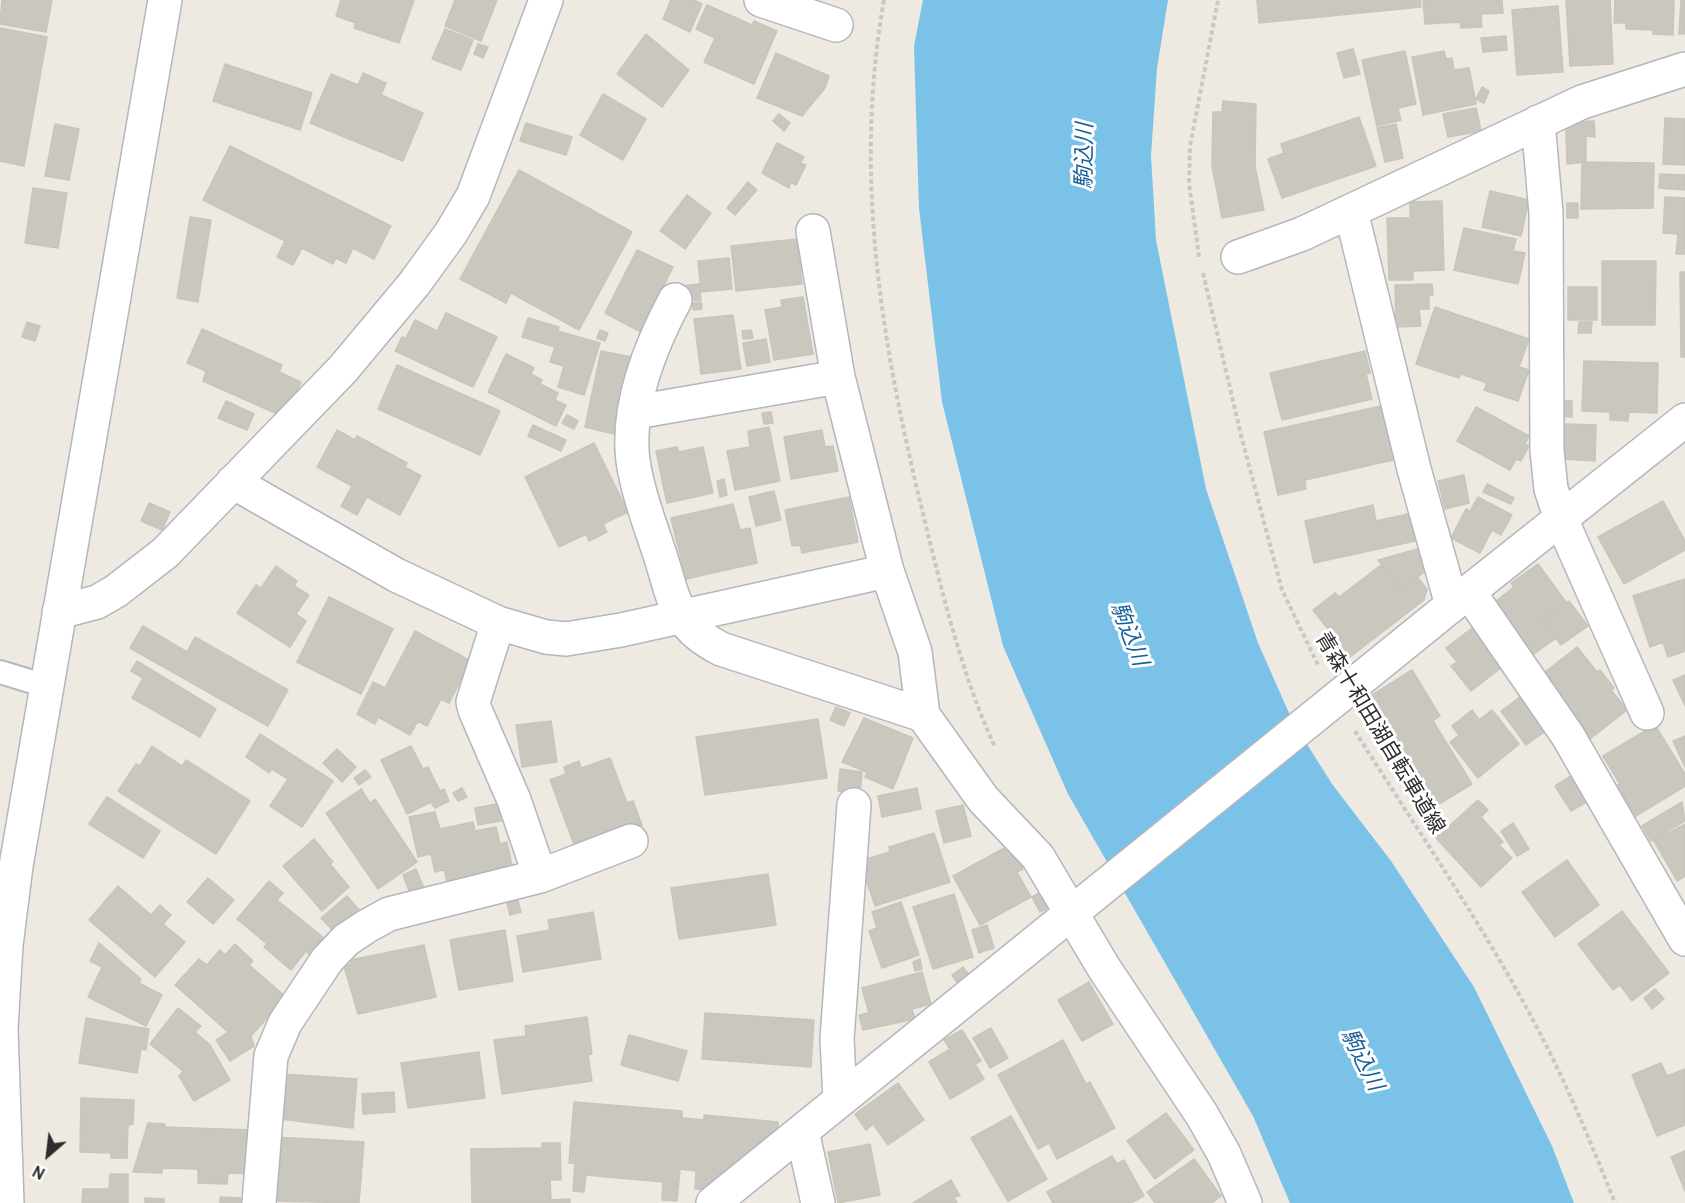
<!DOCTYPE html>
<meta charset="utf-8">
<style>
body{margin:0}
#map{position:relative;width:1685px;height:1203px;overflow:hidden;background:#eee9e1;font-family:Overpass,sans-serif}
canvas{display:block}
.north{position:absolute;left:18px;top:1125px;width:60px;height:60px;-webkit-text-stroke:4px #fff;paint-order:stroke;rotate:208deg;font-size:16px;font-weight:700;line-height:24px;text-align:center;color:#2d2d2d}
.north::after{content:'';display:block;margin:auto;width:21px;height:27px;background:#2d2d2d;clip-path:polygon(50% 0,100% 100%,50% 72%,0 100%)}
</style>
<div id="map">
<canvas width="1685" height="1203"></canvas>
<div class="north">N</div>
</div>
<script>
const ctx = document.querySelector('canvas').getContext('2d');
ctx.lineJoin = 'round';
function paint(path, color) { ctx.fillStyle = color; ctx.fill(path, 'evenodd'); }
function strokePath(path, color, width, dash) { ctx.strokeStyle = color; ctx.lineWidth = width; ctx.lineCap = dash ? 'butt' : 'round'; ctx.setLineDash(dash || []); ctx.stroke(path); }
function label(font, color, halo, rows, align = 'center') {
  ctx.font = font + ' Overpass,"Noto Sans JP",sans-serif'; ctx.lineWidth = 6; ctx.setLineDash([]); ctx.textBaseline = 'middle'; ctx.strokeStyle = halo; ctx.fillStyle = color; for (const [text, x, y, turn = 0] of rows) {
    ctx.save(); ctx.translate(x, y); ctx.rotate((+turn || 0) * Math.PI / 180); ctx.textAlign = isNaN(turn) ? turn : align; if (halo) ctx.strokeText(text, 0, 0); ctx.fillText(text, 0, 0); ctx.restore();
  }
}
paint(new Path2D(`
 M923 0H1168L1157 68 1151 156 1156 240 1206 489 1258 643 1293 722 1332 784 1391 861 1474 987 1552 1146 1574 1203H1290L1253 1116 1068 794 1003 646 942 402 919 208 914 46Z`), '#7bc2e9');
const building = new Path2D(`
 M2 0H52L46 32 0 24Z
 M341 0H414L399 43 354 28 356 23 336 16Z
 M455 0H497L481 41 445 26Z
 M671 0H694L702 4 690 32 663 19Z
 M1257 0H1420L1421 7 1259 23Z
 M1423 0H1502L1503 13 1481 14 1482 27 1461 28 1460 22 1425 24Z
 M1566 0H1610L1613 64 1570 66Z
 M1615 0H1674L1673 35 1653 34V30L1626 29V23H1614Z
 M1681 0H1685V34H1679Z
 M707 5 752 25 754 21 777 31 754 84 704 62 715 38 696 29Z
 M1558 6 1563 72 1517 75 1512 10Z
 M0 28 47 37 24 166 0 161Z
 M445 29 473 40 461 70 432 59Z
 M646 34 689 70 662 107 617 74Z
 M1506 36 1507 50 1483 52 1481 38Z
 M478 44 488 47 483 58 474 54Z
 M1353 49 1360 74 1344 78 1337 53Z
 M1405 51 1416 104 1398 108 1401 120 1377 126 1362 60Z
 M1444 51 1446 59 1452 58 1454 70 1469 68 1476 104 1423 115 1412 57Z
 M776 53 829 76 825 88 802 116 757 98Z
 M225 64 312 93 300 130 213 101Z
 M363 73 386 83 381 95 423 113 403 161 310 123 331 74 358 85Z
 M1482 87 1489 91 1484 103 1476 99Z
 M603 94 646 119 623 160 580 135Z
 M1223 101 1256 104 1255 167 1264 210 1222 218 1212 166 1213 112H1222Z
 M1476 108 1481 131 1448 137 1443 114Z
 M779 114 790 123 784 131 773 121Z
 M1359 117 1376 166 1282 198 1268 159 1284 153 1281 144Z
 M1665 118 1685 119V165L1663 164Z
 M1594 121 1595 137 1586 136V162L1567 164 1566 131 1573 122Z
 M526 123 572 137 566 155 520 141Z
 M55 124 79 129 69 180 45 176Z
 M1396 124 1403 158 1385 162 1377 128Z
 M777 143 804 157 800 163 806 165 796 185 791 182 789 188 762 173Z
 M230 146 391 226 374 259 353 248 346 263 336 258 333 264 302 248 293 265 277 257 285 241 203 200Z
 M1582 162 1654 163 1653 208 1581 209Z
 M519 170 632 232 579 330 511 293 506 303 460 279Z
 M1660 174 1685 175V190L1659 188Z
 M748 182 757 190 735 215 727 208Z
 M33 188 67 193 58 248 25 243Z
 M1490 191 1529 200 1521 236 1482 227Z
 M687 195 711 213 685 249 660 231Z
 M1665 197 1685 198V254H1676L1678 234 1663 233Z
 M1442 201 1444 270 1413 271V280H1389L1387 218H1410V202Z
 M1567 203H1578V218H1567Z
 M190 217 211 220 198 302 177 298Z
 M1464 228 1516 239 1513 251 1525 253 1518 284 1454 270Z
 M797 239 802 284 736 291 731 246Z
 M637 250 673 267 641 332 605 313Z
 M729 258 732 289 701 292 698 261Z
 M1602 261H1656L1655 325H1602Z
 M1680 272H1685V357H1681Z
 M699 284 701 300 684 301 682 286Z
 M1432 284 1433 295H1429V309H1419L1421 326 1396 327 1395 285Z
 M1568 287H1597V320H1568Z
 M803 297 813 354 774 360 765 310 782 307 781 300Z
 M701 302 702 309 693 310 692 303Z
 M1435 307 1529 339 1519 367 1529 370 1518 401 1484 390 1487 383 1461 374 1459 378 1416 364Z
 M446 313 497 337 473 387 395 351 402 337 406 338 415 320 437 331Z
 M733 315 741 369 701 374 694 319Z
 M528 318 559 327 558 331 600 343 584 395 558 387 564 366 550 362 555 347 522 337Z
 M27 322 40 326 35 341 22 337Z
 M1579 322H1592L1591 333H1578Z
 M202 329 282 365 279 372 301 382 295 396 275 413 203 381 206 371 187 363Z
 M600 330 608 333 605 341 597 338Z
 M751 330 753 338 743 339 742 331Z
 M766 339 770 362 747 366 743 343Z
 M601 351 631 357 614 434 585 427Z
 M1365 351 1370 373 1366 374 1372 399 1282 420 1270 373Z
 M506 354 534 368 531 374 542 380 540 384 558 393 555 400 566 405 556 426 488 392Z
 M1584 361 1658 363 1657 413 1629 412 1628 421 1610 420V412L1582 411Z
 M397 365 500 411 480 455 378 409Z
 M226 401 254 414 247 430 218 418Z
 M1563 401H1572V417L1562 416Z
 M1381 406 1393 460 1305 480 1306 489 1278 495 1264 432Z
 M1476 407 1529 436 1525 444 1529 446 1521 461 1516 459 1510 470 1457 441Z
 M771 412 773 423 764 424 762 413Z
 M567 415 578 421 574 429 562 423Z
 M1565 424 1596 425 1595 461 1564 459Z
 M533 425 566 440 561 451 528 436Z
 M769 427 780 481 735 490 727 451 750 447 748 431Z
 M337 430 355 440 357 436 407 463 405 467 421 476 400 515 367 497 357 515 341 506 352 486 317 467Z
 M822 430 825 447 833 446 838 471 791 479 784 437Z
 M594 443 628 512 603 524 607 532 589 541 586 534 559 547 525 477Z
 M677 447 679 452 703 447 713 493 667 503 656 451Z
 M1464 475 1469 503 1445 509 1438 481Z
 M724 479 727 495 720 497 717 481Z
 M1487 484 1514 498 1511 504 1483 492Z
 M774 491 781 520 756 526 749 497Z
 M849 497 858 542 802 553 800 545 792 546 785 510Z
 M1478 497 1512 515 1501 535 1492 530 1480 553 1451 538 1466 509 1470 511Z
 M1663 501 1685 541V550L1624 584 1598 537Z
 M149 503 170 512 162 530 141 521Z
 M733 504 740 530 750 528 757 563 686 579 671 518Z
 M1373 505 1376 521 1408 514 1415 541 1314 563 1305 521Z
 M1421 548 1427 570 1401 590 1378 560Z
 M1538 564 1566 602 1542 619 1555 639 1531 656 1493 603 1514 587 1511 583Z
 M1381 565 1401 590 1418 578 1427 589 1424 600 1350 657 1313 610 1335 593 1339 597Z
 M276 566 297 581 294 586 309 595 296 614 306 621 290 647 237 613 256 585 261 588Z
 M1685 579V651L1668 657 1663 642 1650 647 1633 596Z
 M329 597 393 629 361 694 297 662Z
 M1569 601 1588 626 1561 645 1543 620Z
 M1476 625 1506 664 1471 691 1451 666 1457 662 1446 648Z
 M143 626 187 652 195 637 288 690 268 726 130 648Z
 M415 631 471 661 449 703 441 699 427 726 418 721 410 735 378 717 375 724 357 714 373 682 385 688Z
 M1577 647 1597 672 1600 670 1614 688 1611 690 1627 710 1590 739 1540 676Z
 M137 661 216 709 200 737 132 698 143 678 131 671Z
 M1412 670 1440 716 1433 721 1472 784 1429 810 1394 753 1390 756 1358 704Z
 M1685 675V706L1673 680Z
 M1524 694 1549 729 1526 745 1501 711Z
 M836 707 850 713 844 726 830 720Z
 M1472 710 1479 720 1492 710 1519 744 1478 778 1450 742 1459 735 1452 726Z
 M864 718 913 738 893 789 865 777 867 772 842 762Z
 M818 719 827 778 705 795 696 737Z
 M551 721 557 762 522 767 516 725Z
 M1655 725 1685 774V786L1631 819 1612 788 1620 784 1603 756Z
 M260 734 333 781 302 827 270 806 288 779 272 769 269 773 246 757Z
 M1685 736V767L1673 741Z
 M152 746 182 766 186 760 250 801 216 854 118 791 136 764 140 766Z
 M411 746 423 769 428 767 440 791 444 789 449 801 435 808 431 802 407 814 381 760Z
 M337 749 356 767 342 782 323 763Z
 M610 758 627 803 633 801 642 825 576 850 550 780 566 774 564 767 579 761 581 768Z
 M840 769 862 772 860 794 838 791Z
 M365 770 371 777 359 785 354 778Z
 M1574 774 1590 800 1571 811 1555 786Z
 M462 788 467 797 458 801 453 793Z
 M917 788 921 809 882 817 878 796Z
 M361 789 370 803 375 799 417 862 378 889 326 813Z
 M107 797 160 831 143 858 89 824Z
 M1478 800 1488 810 1481 817 1503 842 1499 845 1512 858 1481 887 1436 838Z
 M1682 802 1685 821 1651 841 1642 826Z
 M503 803 506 820 478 825 475 808Z
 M963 805 971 836 944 843 936 811Z
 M435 812 440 829 473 822 475 831 496 827 500 844 507 842 514 875 449 890 444 869 435 872 431 854 418 857 409 817Z
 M1513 823 1529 849 1517 856 1501 831Z
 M1685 824V876L1677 881 1654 841Z
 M934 833 950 882 875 906 860 861 890 852 889 847Z
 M314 839 333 862 330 864 349 887 322 911 283 866Z
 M1010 845 1023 869 1017 872 1031 897 980 925 953 876Z
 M1567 860 1599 905 1555 937 1522 892Z
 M416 869 425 891 411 896 403 875Z
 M768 874 776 925 679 939 671 888Z
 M208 878 234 900 213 924 187 902Z
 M269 881 283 893 277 900 324 938 310 955 306 951 291 970 264 947 267 944 237 919Z
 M118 886 151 915 160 905 171 915 163 924 185 942 155 977 89 920Z
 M1041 892 1049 907 1040 912 1032 897Z
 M954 894 973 957 933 969 913 907Z
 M347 896 361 912 335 933 321 918Z
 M517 897 521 912 510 915 506 899Z
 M901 902 919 955 882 968 869 931 877 928 872 912Z
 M1622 911 1669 973 1632 1001 1620 985 1613 990 1578 944Z
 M593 912 601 959 523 972 517 936 550 930 548 920Z
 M987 925 994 948 979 953 972 930Z
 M505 930 513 981 459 990 450 940Z
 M99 943 141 979 139 983 162 995 146 1026 88 997 102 967 90 961Z
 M235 944 253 961 249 965 286 997 251 1036 254 1046 230 1061 216 1040 228 1032 175 985 199 959 207 965 220 950 225 955Z
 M424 945 436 997 358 1014 344 966 352 964 350 960Z
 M920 959 922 969 915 971 913 962Z
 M963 967 970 976 959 985 952 975Z
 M922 972 931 1004 912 1009 915 1019 863 1030 859 1015 869 1013 862 988Z
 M1089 982 1113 1024 1082 1041 1058 1000Z
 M1655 989 1664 999 1652 1009 1644 998Z
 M178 1008 201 1026 195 1032 210 1045 230 1080 194 1101 179 1076 183 1071 150 1044Z
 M705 1013 814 1020 811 1067 702 1059Z
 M587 1017 592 1054 588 1055 592 1081 502 1094 494 1040 526 1036 525 1026Z
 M86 1018 149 1029 146 1050 141 1049 137 1073 79 1063Z
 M991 1028 1008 1058 990 1068 973 1038Z
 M962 1030 981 1061 975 1064 984 1079 950 1099 929 1062 950 1049 944 1040Z
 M629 1035 687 1051 678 1081 621 1065Z
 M1063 1040 1086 1084 1090 1082 1115 1128 1057 1159 1049 1143 1038 1149 998 1075Z
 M479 1052 485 1098 408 1108 401 1063Z
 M1661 1063 1667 1076 1685 1069V1125L1657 1136 1632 1075Z
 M283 1074 357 1079 353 1128 280 1119Z
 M898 1083 924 1120 888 1145 873 1124 866 1130 855 1114Z
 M394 1092 395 1112 363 1114 362 1094Z
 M81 1098 134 1100 133 1124 128 1125 127 1158H111V1153L80 1152Z
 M574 1102 682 1111V1118L704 1120V1115L778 1122V1127L706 1189H695L696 1171 680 1169 677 1201 662 1200 663 1182 586 1175 584 1192 573 1191 575 1163H569Z
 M1166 1113 1194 1150 1155 1179 1127 1141Z
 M1011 1116 1047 1179 1008 1201 971 1138Z
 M148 1123 165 1124V1127L250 1130 249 1174 228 1173 227 1184 198 1183V1169L162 1168V1173L133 1172Z
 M275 1137 364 1142 359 1203 271 1201Z
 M542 1143H560L561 1180H550L551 1200 570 1199V1203H472L471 1149 542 1148Z
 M870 1144 880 1195 838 1203 828 1152Z
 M1685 1151V1191L1671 1157Z
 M1112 1156 1117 1164 1124 1160 1144 1196 1131 1203H1053L1047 1192Z
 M1194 1159 1221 1196 1212 1203H1155L1147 1192Z
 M110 1174H128V1203H82L83 1189H109Z
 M951 1180 960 1196 954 1197 957 1203H913Z
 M220 1197 241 1198V1203H220Z
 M145 1198 164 1199V1203H145Z`);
paint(building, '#cac7bf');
strokePath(building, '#c9c5ba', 1.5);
const lane = new Path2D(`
 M0 672 46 686`);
const street = new Path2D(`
 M761 0 836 25
 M1538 122 1546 213 1547 451 1551 489 1561 519 1647 713
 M1351 211 1414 469 1452 605
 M813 231 838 377 887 571 915 652 923 715
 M1238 257 1302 234 1582 102 1685 69
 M675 300C650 347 626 406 633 461 638 494 651 527 661 558 675 603 676 626 721 649L923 715 983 799 1038 857 1104 968 1202 1115 1224 1154 1245 1203
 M636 412 838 377
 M233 482 396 575 498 623 546 637 566 639 621 630 887 571
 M1469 592 1568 736 1685 939
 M59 612 97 602 116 591 165 553 343 369 414 284 451 233 473 196 546 0
 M498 623 473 702 475 710 514 800 540 876
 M840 1099 837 1039 854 805
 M802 1131 818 1203
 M259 1203 271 1056 285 1023 327 960 346 940 367 926 389 914 540 876 631 841
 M713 1203 1452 605 1685 420`);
const secondary = new Path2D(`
 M7 1203 1 1029 6 945 16 866 165 0`);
strokePath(lane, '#b4b6c0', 26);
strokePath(street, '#b4b6c0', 36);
strokePath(secondary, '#b4b6c0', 36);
strokePath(new Path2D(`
 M884 0C852 179 883 352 926 526 944 600 963 678 995 747
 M1199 257 1189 183 1190 146 1218 0
 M1203 273 1241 435 1282 590 1319 667
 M1355 731C1419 833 1489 933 1544 1041 1571 1094 1593 1148 1615 1203`), '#c8c8c8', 4, [4.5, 3]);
strokePath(lane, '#fff', 22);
strokePath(street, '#fff', 33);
strokePath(secondary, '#fff', 33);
label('21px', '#2d2d2d', '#fff', [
 ["青森十和田湖自転車道線",1378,734,59]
]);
label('italic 22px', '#166199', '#fff', [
 ["駒込川",1087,156,-89],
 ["駒込川",1127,635,69],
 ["駒込川",1360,1061,63]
]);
</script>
